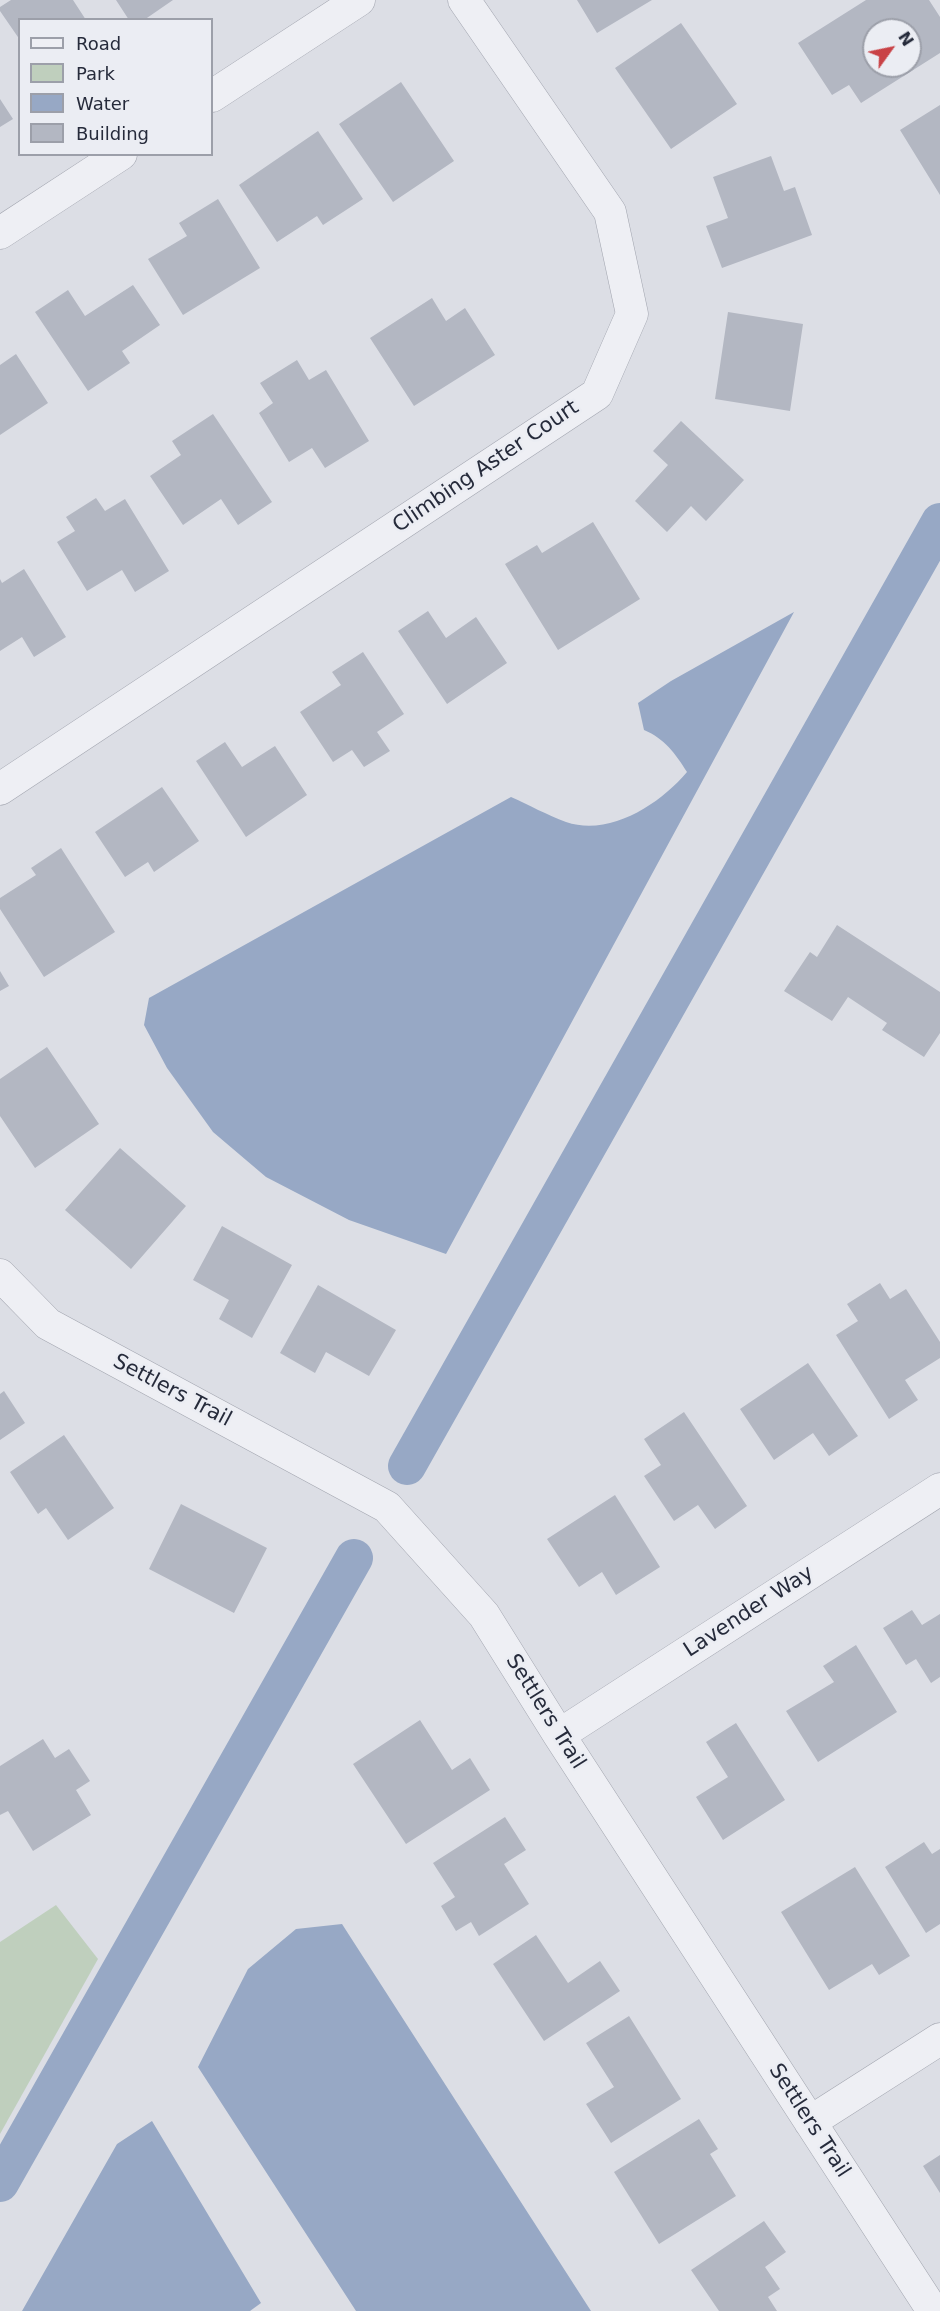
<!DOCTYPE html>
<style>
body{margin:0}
#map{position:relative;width:940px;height:2311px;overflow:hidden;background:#dcdee5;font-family:"DejaVu Sans",sans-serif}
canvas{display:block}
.legend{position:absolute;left:18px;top:18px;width:195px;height:138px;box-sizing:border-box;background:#ebedf3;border:2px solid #9c9fa9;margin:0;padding:8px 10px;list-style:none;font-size:18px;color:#262b3b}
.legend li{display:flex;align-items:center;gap:12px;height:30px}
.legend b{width:30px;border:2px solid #9c9fa9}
.north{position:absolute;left:862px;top:18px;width:60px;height:60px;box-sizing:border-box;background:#ebedf3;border:2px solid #9c9fa9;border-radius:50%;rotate:57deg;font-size:16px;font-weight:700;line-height:24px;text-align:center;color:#262b3b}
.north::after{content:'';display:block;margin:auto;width:21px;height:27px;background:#c94246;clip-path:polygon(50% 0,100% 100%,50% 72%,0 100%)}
</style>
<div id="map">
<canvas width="940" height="2311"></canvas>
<ul class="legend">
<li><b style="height:8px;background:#eeeff4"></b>Road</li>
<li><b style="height:16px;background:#bfcfbd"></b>Park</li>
<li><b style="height:16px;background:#97a8c5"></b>Water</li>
<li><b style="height:16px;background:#b3b7c2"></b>Building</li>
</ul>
<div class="north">N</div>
</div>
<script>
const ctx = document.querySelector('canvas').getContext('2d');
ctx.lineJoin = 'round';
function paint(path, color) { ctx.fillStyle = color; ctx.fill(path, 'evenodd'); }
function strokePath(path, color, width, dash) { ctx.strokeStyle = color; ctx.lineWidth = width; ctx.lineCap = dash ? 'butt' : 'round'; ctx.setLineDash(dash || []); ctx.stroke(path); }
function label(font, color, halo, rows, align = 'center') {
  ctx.font = font + ' "DejaVu Sans",sans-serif'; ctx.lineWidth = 5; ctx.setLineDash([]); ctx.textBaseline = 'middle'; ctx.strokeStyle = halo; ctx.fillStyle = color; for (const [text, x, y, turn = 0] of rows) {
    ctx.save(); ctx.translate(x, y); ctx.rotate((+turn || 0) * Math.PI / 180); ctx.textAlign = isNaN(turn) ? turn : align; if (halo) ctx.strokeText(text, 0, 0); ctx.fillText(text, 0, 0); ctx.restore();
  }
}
paint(new Path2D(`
 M56 1905 98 1959 0 2134V1942Z`), '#bfcfbd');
paint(new Path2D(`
 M794 612 446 1254 349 1220 266 1177 213 1132 167 1068 144 1025 149 998 511 797C529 805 547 815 566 822 610 837 660 804 687 772 675 753 665 739 644 730L638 703 671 681Z
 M342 1924 591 2311H356L198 2067 248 1969 296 1929Z
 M152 2121 261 2303 250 2311H22L117 2144Z`), '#97a8c5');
strokePath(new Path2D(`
 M407 1466 940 522
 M0 2183 354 1558`), '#97a8c5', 38);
paint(new Path2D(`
 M11 0H73L86 20H20V40L0 11V7Z
 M116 0H173L144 20H129Z
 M577 0H652L597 33Z
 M866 0H929L940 17V53L861 103 849 85 832 95 798 43ZM874 30H910V66H874Z
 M681 23 737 104 671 149 615 68Z
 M401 82 454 161 393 202 339 124Z
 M0 99 13 119 0 127Z
 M940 105V195L900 130Z
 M318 131 363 199 323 225 317 216 277 242 239 185Z
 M771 156 784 191 795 187 812 235 722 268 706 226 728 218 713 177Z
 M218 199 260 268 183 315 148 259 187 236 179 223Z
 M133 285 160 325 122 351 130 363 88 391 35 312 68 290 85 316Z
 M432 298 446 321 465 308 495 355 414 406 370 338Z
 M728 312 803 324 790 411 715 399Z
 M16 354 48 403 0 435V365Z
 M297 360 309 380 326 370 369 441 325 468 312 448 289 462 259 413 273 403 260 383Z
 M213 414 272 502 238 525 221 499 183 525 150 476 181 455 172 441Z
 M681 421 744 480 706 521 691 506 667 532 635 501 668 465 653 451Z
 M96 498 105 511 125 499 169 571 135 592 122 570 87 591 57 542 75 531 66 517Z
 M593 522 640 599 558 650 505 564 537 545 542 553Z
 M24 569 66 637 34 657 22 637 0 651V579L2 583Z
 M428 611 446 638 476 617 507 663 447 704 398 631Z
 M363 652 404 714 377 732 390 751 364 767 352 750 333 762 300 712 341 685 332 672Z
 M225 742 242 767 275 746 307 795 246 837 196 761Z
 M162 787 199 841 154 872 148 862 125 877 95 832Z
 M61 848 115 932 44 977 0 909V898L36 875 31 868Z
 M837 925 940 992V1033L924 1057 882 1030 887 1023 848 997 832 1021 784 991 810 952 817 957Z
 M0 971 9 986 0 991Z
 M47 1047 99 1124 35 1168 0 1116V1079Z
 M120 1148 186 1206 131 1269 65 1210Z
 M222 1226 292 1265 252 1338 219 1319 229 1300 193 1280Z
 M880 1283 890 1299 906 1289 940 1342V1358L905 1380 918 1400 889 1419 836 1335 858 1321 847 1304Z
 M318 1285 396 1330 369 1376 326 1352 315 1373 280 1353Z
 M808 1363 858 1436 829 1456 813 1433 774 1460 740 1409Z
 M4 1391 25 1423 0 1440V1394Z
 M684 1412 747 1506 715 1529 698 1505 674 1521 644 1476 661 1465 644 1439Z
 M64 1435 114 1508 68 1540 46 1508 38 1514 10 1472Z
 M615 1495 660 1567 616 1595 602 1572 579 1587 547 1539Z
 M181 1504 267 1548 234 1613 149 1569Z
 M912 1610 922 1625 940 1614V1677L931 1683 916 1659 906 1665 883 1628Z
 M856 1645 897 1712 818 1762 786 1711 834 1682 823 1666Z
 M420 1720 452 1770 470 1758 490 1790 406 1844 353 1764Z
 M736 1723 785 1800 723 1840 696 1797 728 1777 706 1742Z
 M43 1739 55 1758 69 1749 90 1781 76 1790 91 1815 33 1851 8 1811 0 1815V1766Z
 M505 1817 526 1850 504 1864 529 1904 479 1936 471 1922 456 1931 441 1906 455 1897 433 1863Z
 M924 1842 932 1854 940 1849V1924L926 1933 885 1867Z
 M855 1867 910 1956 879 1975 872 1964 829 1990 781 1912Z
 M536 1935 568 1983 600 1961 620 1991 544 2041 493 1964Z
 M629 2016 681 2099 611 2143 586 2104 614 2087 586 2043Z
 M699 2119 718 2149 710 2154 736 2196 659 2244 614 2172Z
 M940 2155V2193L923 2166Z
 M764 2221 786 2252 765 2267 780 2289 768 2297 777 2311H719L691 2270Z`), '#b3b7c2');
const minor = new Path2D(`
 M212 96 359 0
 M0 233 121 154
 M0 789 597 394 632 314 610 212 464 0
 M0 1275 48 1324 387 1507 484 1615 559 1735 933 2311
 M559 1735 940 1489
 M810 2122 940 2039`);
strokePath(minor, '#a2a5af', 33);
strokePath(minor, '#eeeff4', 32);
label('21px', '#262b3b', '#ebedf3', [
 ["Climbing Aster Court",486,467,-34],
 ["Settlers Trail",172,1391,28],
 ["Lavender Way",749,1612,-33],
 ["Settlers Trail",545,1712,58],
 ["Settlers Trail",809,2121,57]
]);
</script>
